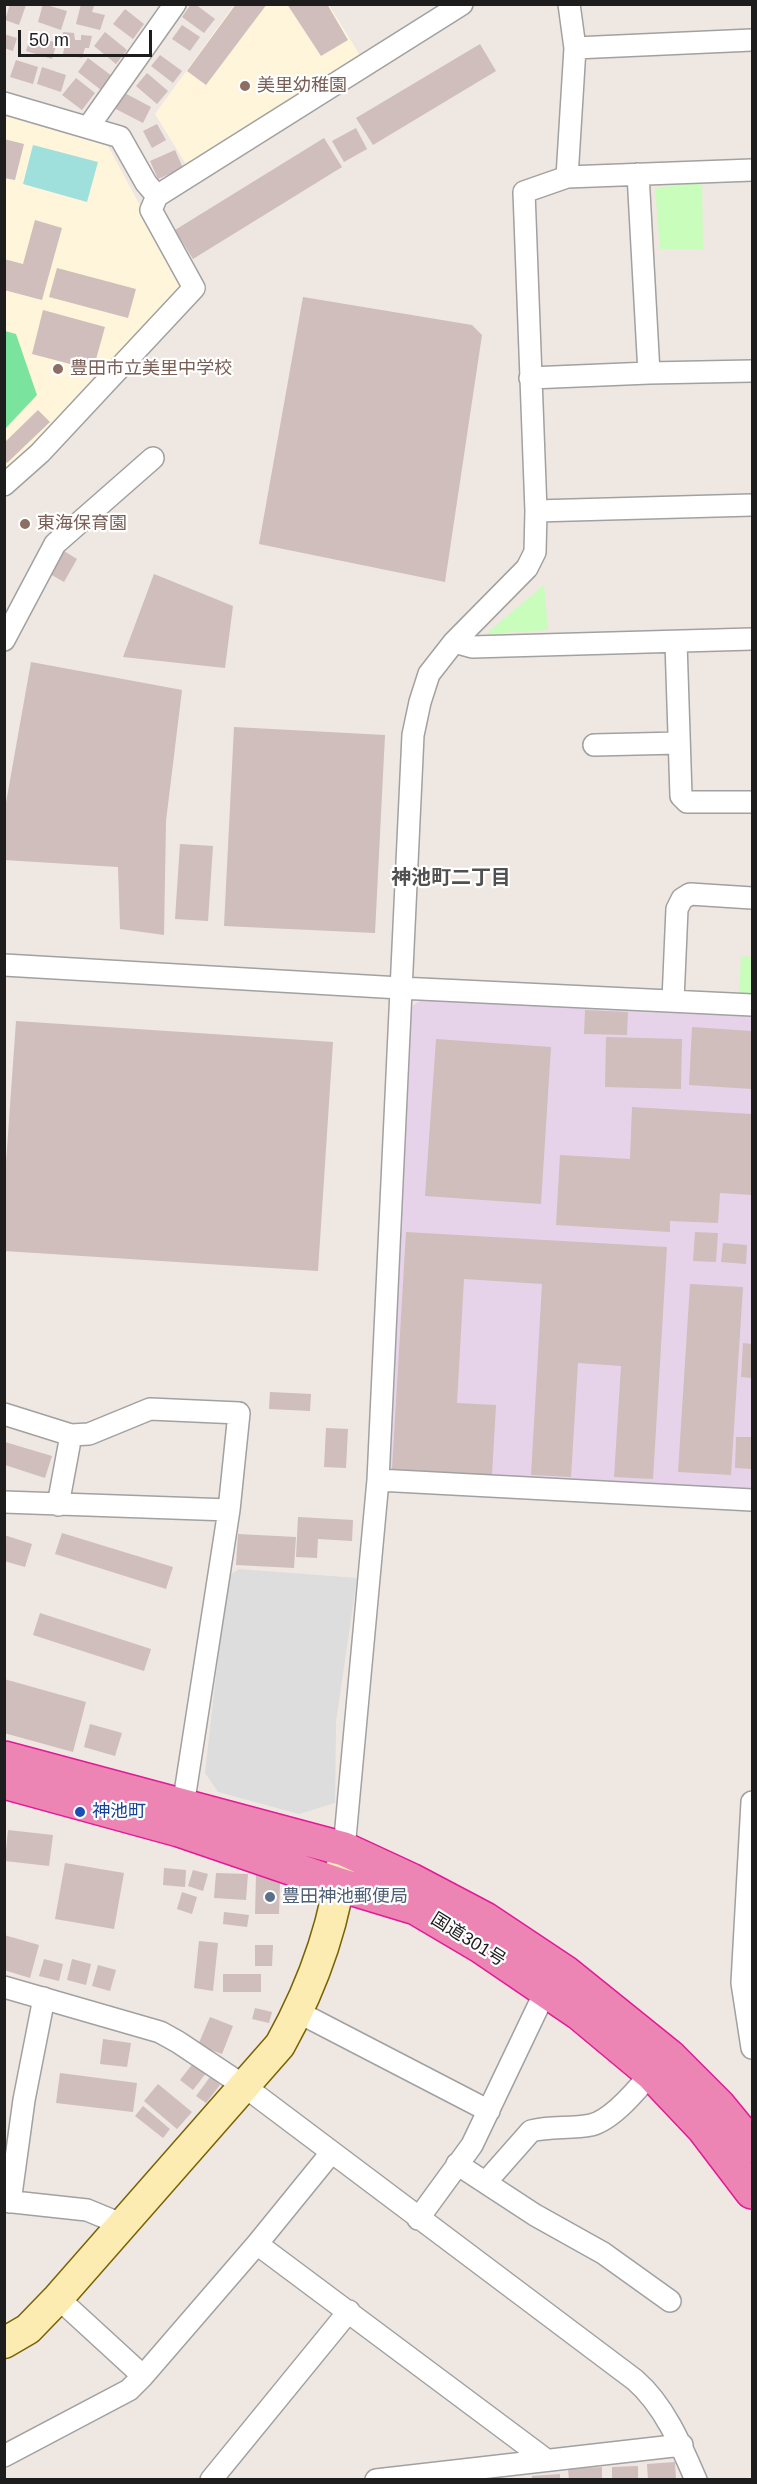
<!DOCTYPE html>
<meta charset="utf-8">
<style>
body{margin:0}
#map{position:relative;width:757px;height:2484px;overflow:hidden;background:#efe7e2;font-family:Helvetica,sans-serif}
canvas{display:block}
.frame{position:absolute;inset:0;border:6px solid #1d1d1d;pointer-events:none}
.scale{position:absolute;left:18px;top:30px;width:134px;height:27px;box-sizing:border-box;border:3px solid #1d1d1d;border-top:0;padding-left:8px;font-size:18px;line-height:21px;white-space:nowrap;color:#1d1d1d;-webkit-text-stroke:4px #fff;paint-order:stroke}
</style>
<div id="map">
<canvas width="757" height="2484"></canvas>
<div class="frame"></div>
<div class="scale">50 m</div>
</div>
<script>
const ctx = document.querySelector('canvas').getContext('2d');
ctx.lineJoin = 'round';
function paint(path, color) { ctx.fillStyle = color; ctx.fill(path, 'evenodd'); }
function strokePath(path, color, width, dash) { ctx.strokeStyle = color; ctx.lineWidth = width; ctx.lineCap = dash ? 'butt' : 'round'; ctx.setLineDash(dash || []); ctx.stroke(path); }
function label(font, color, halo, rows, align = 'center') {
  ctx.font = font + ' Helvetica,"Noto Sans JP",sans-serif'; ctx.lineWidth = 4.5; ctx.setLineDash([]); ctx.textBaseline = 'middle'; ctx.strokeStyle = halo; ctx.fillStyle = color; for (const [text, x, y, turn = 0] of rows) {
    ctx.save(); ctx.translate(x, y); ctx.rotate((+turn || 0) * Math.PI / 180); ctx.textAlign = isNaN(turn) ? turn : align; if (halo) ctx.strokeText(text, 0, 0); ctx.fillText(text, 0, 0); ctx.restore();
  }
}
paint(new Path2D(`
 M424 998 752 1014V1490L393 1474 387 1468 411 1007Z`), '#e7d3e9');
paint(new Path2D(`
 M234 5H329L361 57 187 166 155 114Z
 M4 116 108 146 185 289 4 478Z`), '#fff5db');
paint(new Path2D(`
 M702 182 703 249H660L655 188Z
 M544 585 548 630 486 634Z
 M741 956 752 957V999L739 998Z`), '#c8fdbb');
paint(new Path2D(`
 M5 331 16 334 37 395 5 429Z`), '#7ae49e');
paint(new Path2D(`
 M239 1569 357 1578 336 1722 335 1803 299 1814 218 1792 205 1773 227 1577Z`), '#ddd');
paint(new Path2D(`
 M33 145 98 162 87 202 23 184Z`), '#9fe0dc');
paint(new Path2D(`
 M10 4 26 5 19 25 5 20Z
 M43 4 67 11 61 30 38 22Z
 M81 4 94 6 92 12 105 15 100 30 76 24Z
 M191 4H195L215 19 204 33 182 17Z
 M236 4H267L206 85 187 71Z
 M287 4H327L348 40 321 56Z
 M125 9 144 24 133 39 113 24Z
 M182 25 200 37 190 51 172 39Z
 M63 32 74 33 75 40H81V35L92 36 89 48H85L82 58 63 54 66 39H62Z
 M105 32 127 50 116 64 94 46Z
 M4 34 17 38 13 51 4 48Z
 M31 35 57 43 52 59 26 51Z
 M480 44 496 71 373 145 356 118Z
 M160 55 182 71 173 83 151 66Z
 M88 58 112 76 101 90 78 72Z
 M16 60 38 67 33 84 10 77Z
 M42 67 66 75 61 92 37 84Z
 M147 73 168 91 157 104 136 86Z
 M76 78 95 93 82 110 62 95Z
 M119 90 151 107 143 123 110 106Z
 M157 124 166 140 152 148 143 131Z
 M356 128 367 149 344 162 332 141Z
 M324 138 342 167 193 259 175 230Z
 M4 139 24 144 15 180 4 178Z
 M175 150 183 168 158 179 150 161Z
 M35 220 62 228 42 300 4 290V259L23 264Z
 M57 268 136 289 128 318 49 297Z
 M303 297 472 325 482 335 445 582 259 544Z
 M43 310 105 327 93 370 32 354Z
 M38 410 50 422 7 463 4 460V443Z
 M64 551 77 559 64 582 50 574Z
 M154 574 233 606 225 668 123 657Z
 M31 662 182 690 166 821 164 935 120 929 118 867 4 860V814Z
 M234 727 385 735 375 933 224 926Z
 M180 844 213 846 208 921 175 919Z
 M585 1010 628 1012 627 1035 584 1034Z
 M16 1021 333 1042 318 1271 4 1251V1191Z
 M692 1027 752 1031V1089L689 1085Z
 M606 1037 682 1039 681 1089 605 1087Z
 M436 1039 551 1047 541 1204 425 1196Z
 M632 1107 752 1114V1195L720 1193 718 1223 670 1221V1232L556 1225 560 1155 630 1159Z
 M406 1232 667 1247 653 1479 614 1477 621 1366 578 1363 571 1477 531 1475 542 1284 464 1279 457 1403 496 1405 492 1475 392 1469Z
 M695 1232 718 1233 716 1262 693 1261Z
 M723 1243 747 1245 746 1264 721 1262Z
 M690 1284 743 1287 731 1475 678 1472Z
 M743 1343 752 1344V1378L741 1377Z
 M270 1392 311 1394 310 1411 269 1409Z
 M326 1428 348 1429 346 1468 324 1467Z
 M736 1437H752V1469L735 1468Z
 M5 1442 52 1456 45 1478 5 1465Z
 M298 1517 353 1520 352 1541 318 1539 317 1558 296 1557Z
 M62 1533 173 1567 166 1589 55 1554Z
 M238 1534 296 1537 294 1568 236 1565Z
 M4 1535 32 1544 25 1567 4 1561Z
 M40 1613 151 1649 144 1671 33 1635Z
 M4 1679 86 1702 73 1752 4 1733Z
 M90 1724 122 1733 115 1756 84 1747Z
 M8 1830 53 1835 49 1866 5 1861Z
 M65 1863 124 1873 114 1929 55 1919Z
 M164 1868 186 1870 185 1887 163 1885Z
 M193 1870 208 1874 203 1891 188 1886Z
 M216 1873 248 1874 246 1900 214 1898Z
 M256 1875 280 1881 279 1914H255Z
 M182 1892 197 1897 192 1914 177 1909Z
 M224 1912 249 1915 247 1927 223 1924Z
 M4 1935 39 1945 30 1978 4 1970Z
 M199 1941 218 1943 213 1991 194 1988Z
 M255 1945H273L272 1966H255Z
 M44 1959 63 1964 59 1981 39 1976Z
 M72 1959 91 1964 86 1985 67 1980Z
 M98 1965 116 1970 110 1991 92 1986Z
 M223 1974H261V1992H223Z
 M255 2008 272 2012 269 2023 252 2019Z
 M210 2017 233 2026 222 2054 198 2045Z
 M103 2039 131 2043 127 2067 100 2064Z
 M194 2062 207 2072 193 2090 180 2080Z
 M60 2073 137 2083 133 2112 56 2103Z
 M210 2077 220 2085 206 2103 196 2096Z
 M158 2084 192 2112 177 2129 144 2101Z
 M143 2106 170 2129 163 2138 135 2116Z
 M675 2462 676 2480H648L647 2464Z
 M638 2466V2480H612V2467Z
 M602 2467V2480H569L568 2469Z
 M560 2474V2480H532V2476Z`), '#cfbebb');
const street = new Path2D(`
 M575 48 752 40
 M4 103 120 137 146 183 157 196
 M89 126 175 4
 M638 174 649 373
 M567 177 575 48 569 4
 M530 378 649 373 752 371
 M4 485 40 453 194 288 151 210 157 196 462 4
 M536 511 752 505
 M4 640 55 544 153 458
 M454 642 472 647 752 639
 M676 642 681 796 687 802H752
 M594 745 679 743
 M4 965 400 988 752 1005
 M673 1000 677 909 682 899 690 894 752 898
 M4 1414 71 1435 89 1434 150 1409 239 1413 229 1510 183 1806
 M378 1480 752 1500
 M4 1502 229 1510
 M58 1505 71 1435
 M752 1802 742 1983 752 2048
 M344 1849 378 1480 413 735 420 702 429 674 454 642 527 568 535 552 536 511 524 192 567 177 752 170
 M4 1987 160 2032 178 2042 244 2086 635 2380C664 2405 681 2445 696 2480
 M298 2012 489 2111
 M457 2164 535 2215 603 2253 670 2301
 M486 2182 531 2131C550 2126 571 2129 591 2125 612 2120 638 2089 651 2073
 M4 2201 87 2210 121 2224
 M10 2202 24 2100 44 1998
 M418 2219 472 2145 546 1990
 M257 2244 545 2459
 M58 2298 143 2376
 M4 2456 129 2390 143 2376 257 2244 331 2153
 M211 2480 349 2311
 M376 2480 682 2445`);
const secondary = new Path2D(`
 M4 2343 28 2329 58 2298 280 2045C314 1984 337 1919 344 1849`);
const highway = new Path2D(`
 M4 1758 344 1849 411 1880 485 1919 566 1973 669 2056 719 2106 752 2146
 M4 1782 179 1830 340 1885 416 1908 482 1947 579 2013 651 2073 704 2129 752 2192`);
strokePath(street, '#a1a1a1', 24);
strokePath(secondary, '#786300', 33);
strokePath(highway, '#e31997', 36);
strokePath(street, '#fff', 21);
strokePath(secondary, '#fdecb2', 30);
strokePath(highway, '#ec84b4', 33);
for (const [x, y, r, color] of [
 [245,86,6,"#8d6e63"],
 [58,369,6,"#8d6e63"],
 [25,524,6,"#8d6e63"],
 [80,1812,6,"#1a4fb4"],
 [270,1897,6,"#5c6f8a"]
]) { const dot = new Path2D(); dot.arc(x, y, r, 0, 2 * Math.PI); ctx.fillStyle = color; ctx.fill(dot); strokePath(dot, '#fff', 2); }
label('18px', '#785e54', '#fff', [
 ["美里幼稚園",257,86],
 ["豊田市立美里中学校",70,369],
 ["東海保育園",37,524]
], 'left');
label('18px', '#164399', '#fff', [
 ["神池町",92,1812]
], 'left');
label('18px', '#4e5e75', '#fff', [
 ["豊田神池郵便局",282,1897]
], 'left');
label('18px', '#1d1d1d', '#fff', [
 ["国道301号",468,1940,32]
]);
label('bold 20px', '#505050', '#fff', [
 ["神池町二丁目",451,878]
]);
</script>
